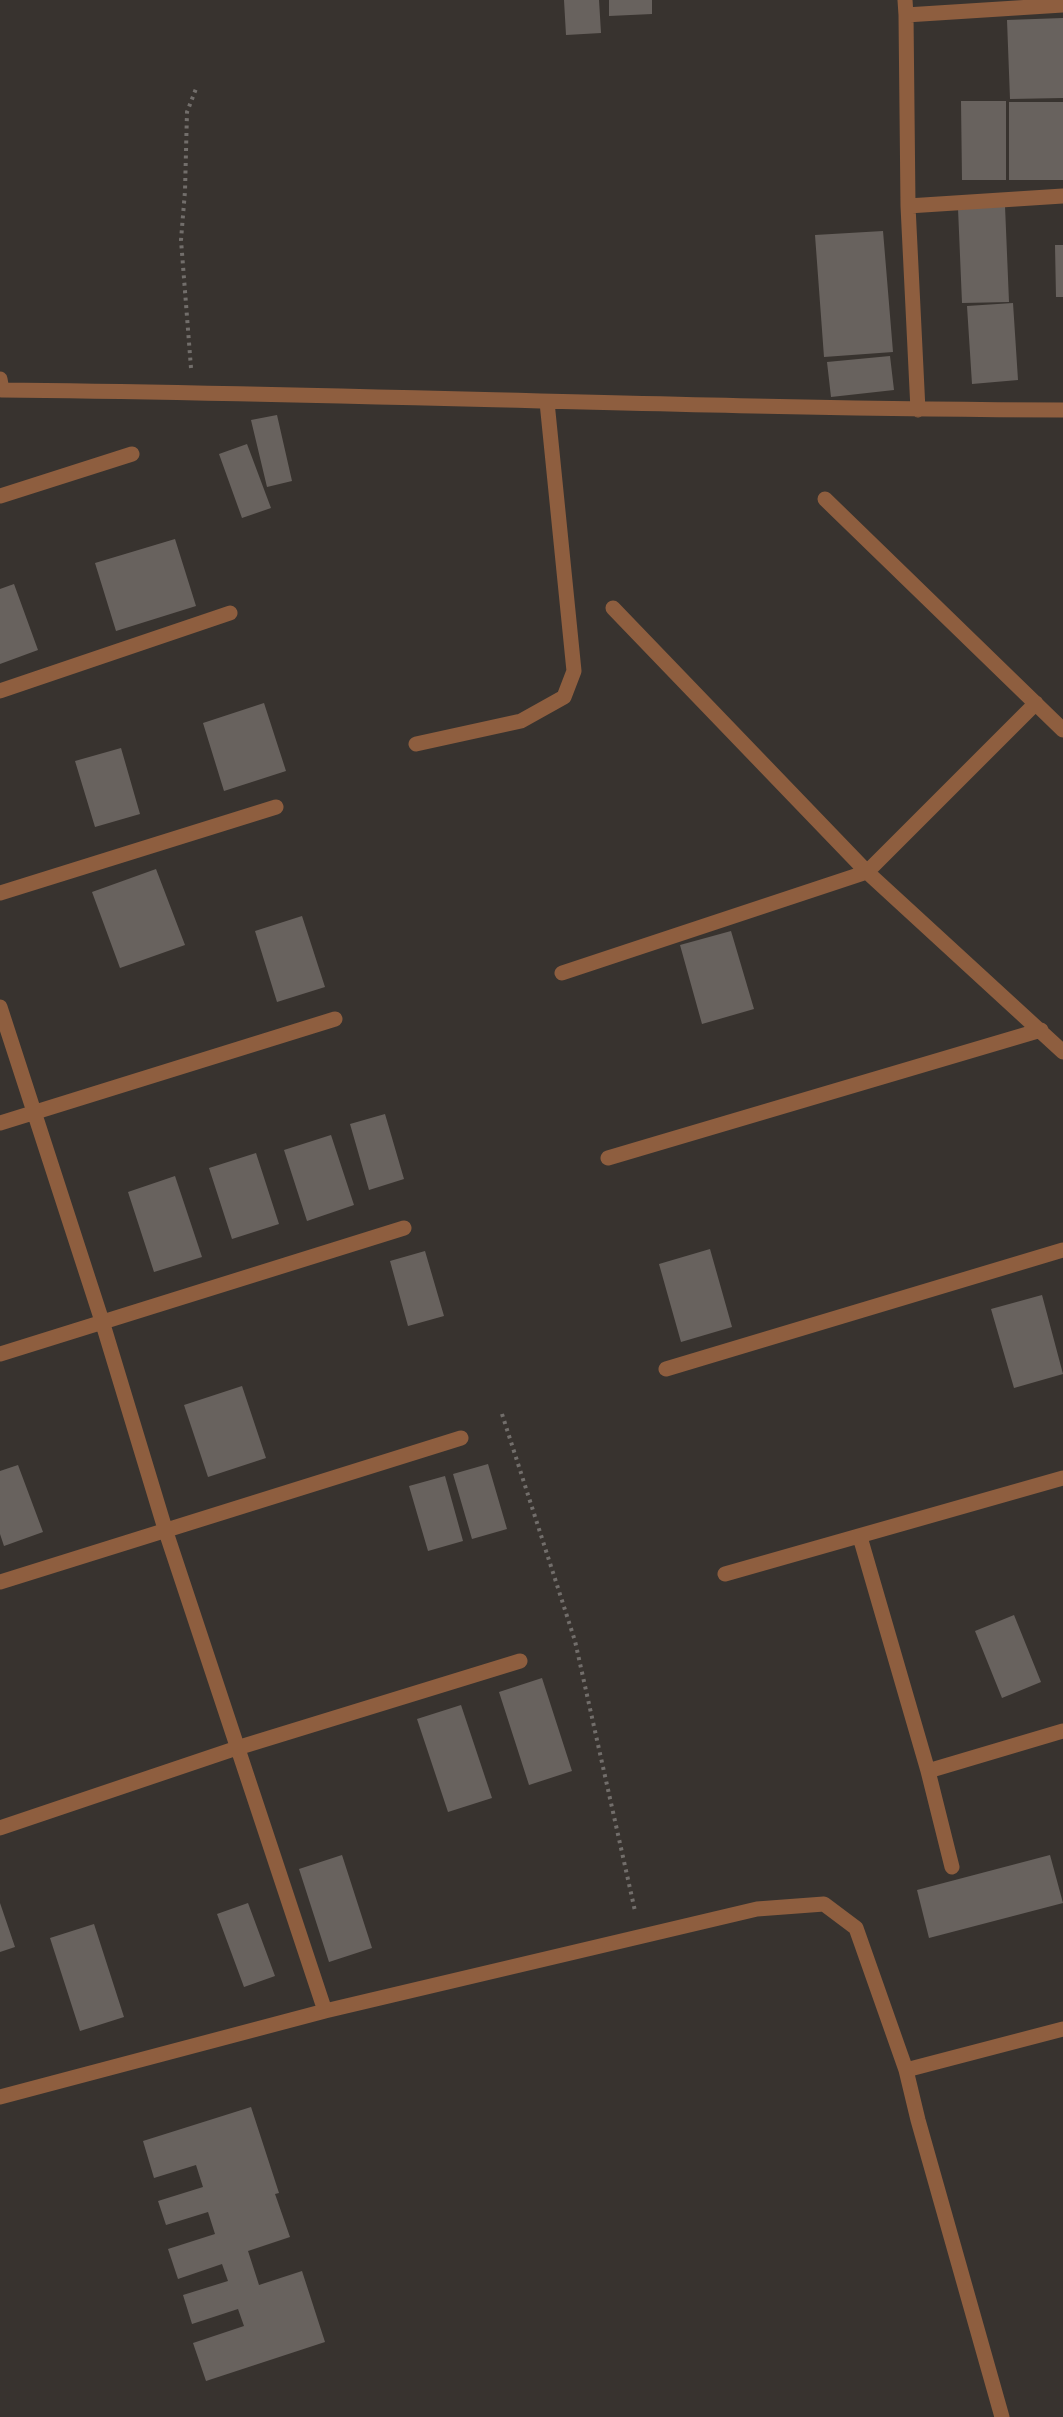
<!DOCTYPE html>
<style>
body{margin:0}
canvas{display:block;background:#38332f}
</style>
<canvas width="1063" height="2417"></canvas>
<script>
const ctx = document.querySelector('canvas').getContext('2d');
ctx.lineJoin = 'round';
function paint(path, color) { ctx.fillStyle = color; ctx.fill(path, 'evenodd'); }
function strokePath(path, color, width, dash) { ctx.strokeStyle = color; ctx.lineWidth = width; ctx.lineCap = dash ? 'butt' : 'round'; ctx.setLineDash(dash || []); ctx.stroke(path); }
paint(new Path2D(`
 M564 0H599L601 33 566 35Z
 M609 0H652V14L609 16Z
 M1063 18V98L1010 99 1007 20Z
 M961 101H1006V180H962Z
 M1009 102H1063V180H1009Z
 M1005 206 1009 302 962 303 958 208Z
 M883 231 893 352 824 357 815 235Z
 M1055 245H1063V297H1056Z
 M1013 303 1018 380 972 384 967 306Z
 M890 356 894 390 831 397 827 362Z
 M277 415 292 481 267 487 251 420Z
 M247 444 271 508 242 518 219 454Z
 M175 539 196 606 116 631 95 563Z
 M14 584 38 650 0 664V589Z
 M264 703 286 771 224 791 203 723Z
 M121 748 140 814 95 827 75 761Z
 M156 869 185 945 120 968 92 892Z
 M302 916 325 987 277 1002 255 931Z
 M731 931 754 1009 702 1024 680 945Z
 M385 1114 404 1179 369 1190 350 1124Z
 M331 1135 354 1205 307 1221 284 1150Z
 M256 1153 279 1224 232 1239 209 1168Z
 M175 1176 202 1257 154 1272 128 1192Z
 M710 1249 732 1327 681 1342 659 1264Z
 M425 1251 444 1316 408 1326 390 1261Z
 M1042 1295 1063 1374 1014 1388 991 1309Z
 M242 1386 266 1458 208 1477 184 1405Z
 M488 1464 507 1529 472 1539 453 1474Z
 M18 1465 43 1532 4 1546 0 1534V1471Z
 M445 1476 463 1541 428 1551 409 1486Z
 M1014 1615 1041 1682 1002 1698 975 1631Z
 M542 1678 572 1771 529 1785 499 1692Z
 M461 1705 492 1798 448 1812 417 1719Z
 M342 1855 372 1948 329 1962 299 1869Z
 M1050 1855 1063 1903 929 1938 917 1890Z
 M0 1903 15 1947 0 1952Z
 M248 1903 275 1976 244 1987 217 1914Z
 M94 1924 124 2017 80 2031 50 1938Z
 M251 2107 279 2193 275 2194 290 2237 248 2251 259 2285 302 2271 325 2342 206 2381 193 2343 244 2326 238 2309 192 2324 183 2295 228 2281 222 2264 178 2279 168 2249 215 2234 208 2212 166 2225 158 2201 203 2187 196 2165 154 2178 143 2141Z`), '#68625e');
strokePath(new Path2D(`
 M191 368 181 240 185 191 187 112 197 86
 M502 1414 575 1641 635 1911`), '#726e6b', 4, [3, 4.5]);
strokePath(new Path2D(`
 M905 0 906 15 1063 5
 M906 15 908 206 918 410
 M908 206 1063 196
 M0 379 2 390C356 393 709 409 1063 410
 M0 496 132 454
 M825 499 1063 730
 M613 608 867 872 1063 1052
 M0 691 230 613
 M416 744 521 721 564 697 574 671 547 402
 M0 893 276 807
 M562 973 867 872 1036 703
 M0 1007 102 1321 166 1532 325 2011
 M0 1123 335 1019
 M608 1158 1041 1030
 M0 1354 404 1228
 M666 1369 1063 1250
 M860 1537 928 1771 952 1867
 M725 1574 1063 1478
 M0 1582 461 1438
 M928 1771 1063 1731
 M0 1828 237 1748 520 1661
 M906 2070 1063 2029
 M0 2097 325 2011 757 1909 824 1904 856 1928 906 2070 918 2120 1002 2417`), '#8e5e3f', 15);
</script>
